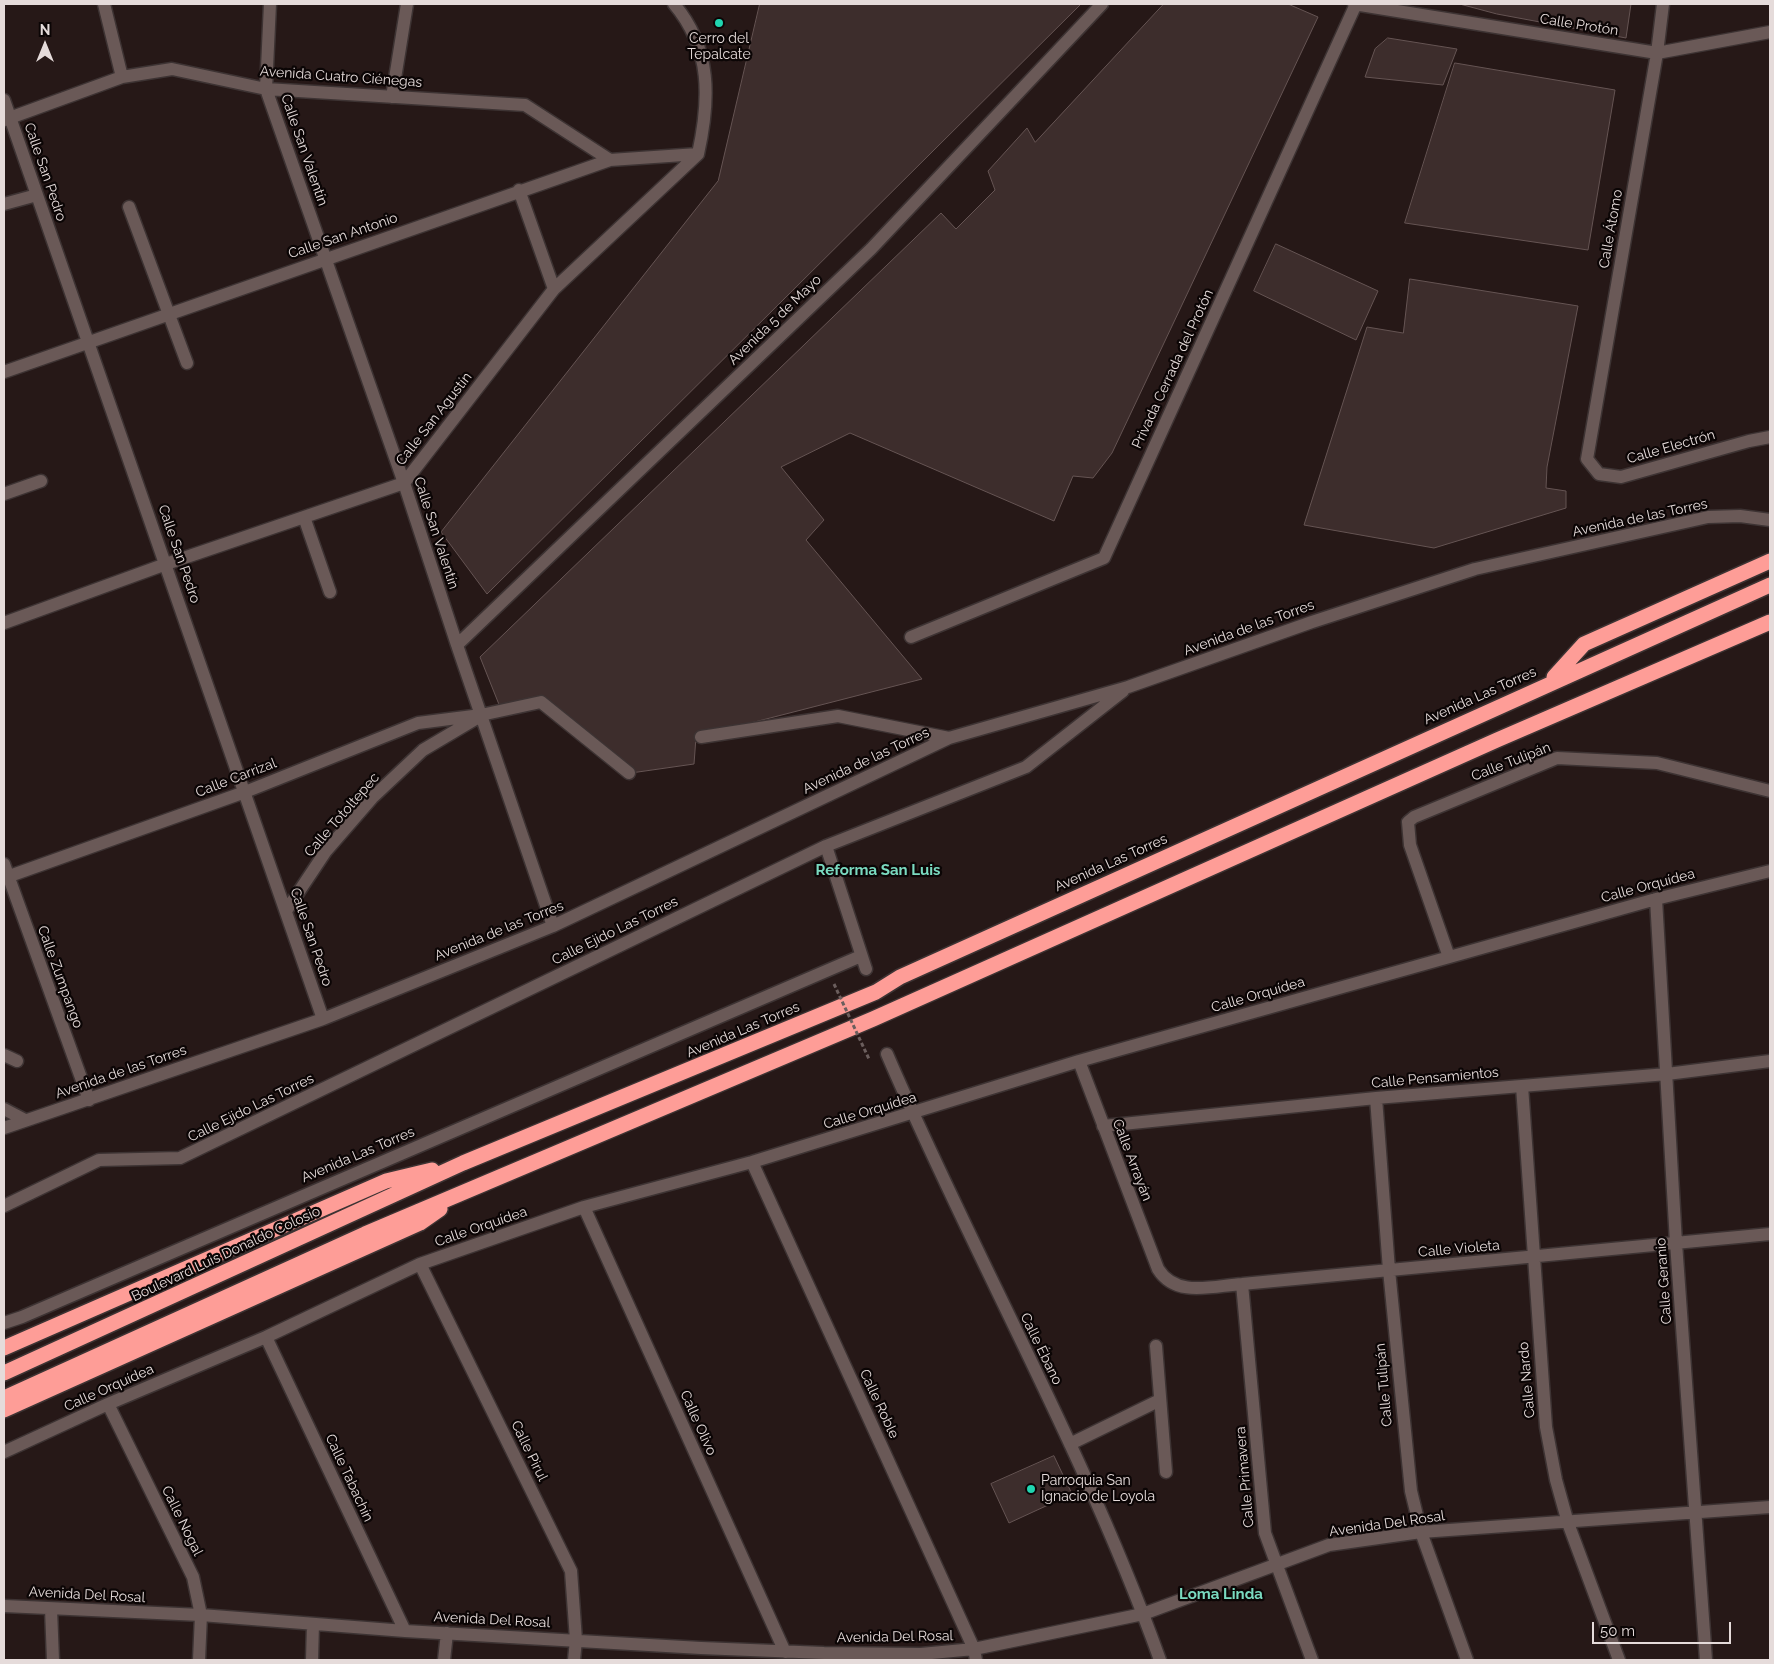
<!DOCTYPE html>
<meta charset="utf-8">
<style>
body{margin:0}
#map{position:relative;width:1774px;height:1664px;overflow:hidden;background:#261817;font-family:Raleway,sans-serif}
canvas{display:block}
.frame{position:absolute;inset:0;border:5px solid #e5dbda;pointer-events:none}
.north{position:absolute;left:20px;top:20px;width:50px;height:50px;-webkit-text-stroke:4px #0b0505;paint-order:stroke;rotate:0deg;font-size:14px;font-weight:700;line-height:20px;text-align:center;color:#e5dbda}
.north::after{content:'';display:block;margin:auto;width:18px;height:22px;background:#e5dbda;clip-path:polygon(50% 0,100% 100%,50% 72%,0 100%)}
.scale{position:absolute;left:1592px;top:1622px;width:139px;height:22px;box-sizing:border-box;border:2px solid #e5dbda;border-top:0;padding-left:6px;font-size:15px;line-height:18px;white-space:nowrap;color:#e5dbda;-webkit-text-stroke:4px #0b0505;paint-order:stroke}
</style>
<div id="map">
<canvas width="1774" height="1664"></canvas>
<div class="frame"></div>
<div class="north">N</div>
<div class="scale">50 m</div>
</div>
<script>
const ctx = document.querySelector('canvas').getContext('2d');
ctx.lineJoin = 'round';
function paint(path, color) { ctx.fillStyle = color; ctx.fill(path, 'evenodd'); }
function strokePath(path, color, width, dash) { ctx.strokeStyle = color; ctx.lineWidth = width; ctx.lineCap = dash ? 'butt' : 'round'; ctx.setLineDash(dash || []); ctx.stroke(path); }
function label(font, color, halo, rows, align = 'center') {
  ctx.font = font + ' Raleway,sans-serif'; ctx.lineWidth = 4.5; ctx.setLineDash([]); ctx.textBaseline = 'middle'; ctx.strokeStyle = halo; ctx.fillStyle = color; for (const [text, x, y, turn = 0] of rows) {
    ctx.save(); ctx.translate(x, y); ctx.rotate((+turn || 0) * Math.PI / 180); ctx.textAlign = isNaN(turn) ? turn : align; if (halo) ctx.strokeText(text, 0, 0); ctx.fillText(text, 0, 0); ctx.restore();
  }
}
const building = new Path2D(`
 M760 4H1081L487 594 441 532 718 181Z
 M1164 4H1288L1318 17 1112 453 1093 478 1073 476 1054 521 850 433 781 467 824 520 806 540 922 679 696 737 694 764 631 773 543 700 500 707 480 657 941 213 956 229 995 190 988 171 1027 128 1035 142Z
 M1460 4H1631L1626 38 1497 14Z
 M1388 38 1457 49 1443 85 1365 77 1375 49Z
 M1455 63 1615 90 1588 250 1405 223Z
 M1276 244 1378 291 1356 340 1254 291Z
 M1410 279 1578 306 1547 467 1546 488 1566 491V508L1434 548 1304 525 1367 327 1403 333Z
 M1054 1456 1072 1494 1009 1523 991 1484Z`);
paint(building, '#3d2d2c');
strokePath(building, '#655453', 1);
const minor = new Path2D(`
 M104 4 122 77
 M270 4 266 89 404 483 457 645 553 926
 M674 4C712 49 710 100 698 154
 M1354 4 1657 53 1770 32
 M1663 4 1657 53 1587 459 1599 474 1621 477 1749 441 1770 437
 M392 97 407 4
 M4 100 323 1019
 M4 120 122 77 172 69 266 89 525 105 610 160
 M519 190 554 289
 M4 204 37 195
 M129 207 187 363
 M4 372 610 160 698 154
 M4 494 41 481
 M304 517 330 592
 M4 623 166 564 404 483 554 289 698 154
 M911 637 1104 558 1356 4
 M457 645 871 249 1102 4
 M701 737 838 716 949 738
 M826 846 866 969
 M4 864 89 1100
 M4 878 245 792 418 723 481 715 541 702 629 773
 M1656 899 1676 1243 1706 1660
 M286 911 326 851 372 798 423 750 477 718
 M1449 957 1410 845 1408 822 1414 817 1557 758 1657 763 1770 791
 M887 1054C974 1257 1085 1451 1160 1660
 M4 1055 17 1061
 M1079 1061 1158 1269C1176 1298 1212 1286 1242 1284L1770 1234
 M1522 1086 1546 1427 1556 1480 1568 1523 1619 1660
 M1376 1098 1389 1270 1411 1491 1421 1532 1467 1660
 M4 1109 25 1120
 M1103 1126 1376 1098 1667 1074 1770 1061
 M4 1128 323 1019 553 926 949 738 1128 687 1312 622 1475 569 1708 517 1740 516 1770 520
 M752 1162 974 1649 976 1660
 M4 1206 99 1160 180 1158 826 846 1026 767 1123 691
 M584 1207 785 1652
 M420 1264 571 1571 576 1640 574 1660
 M1242 1284 1265 1533 1312 1660
 M4 1323 22 1317 861 956
 M266 1337 405 1631
 M1156 1346 1166 1472
 M108 1404 193 1577 201 1615 199 1660
 M1070 1444 1160 1400
 M4 1452 108 1404 266 1337 420 1264 584 1207 752 1162 1079 1061 1656 899 1770 871
 M4 1606 201 1615 405 1631 701 1648 824 1653 921 1654 974 1649 1143 1614 1329 1545 1421 1532 1770 1507
 M51 1609 53 1660
 M312 1660 313 1624
 M444 1660 447 1633`);
const highway = new Path2D(`
 M1554 677 1584 644 1770 561
 M4 1348 386 1181 432 1170
 M4 1373 463 1163 876 992 900 977 1770 585
 M4 1398 365 1234 873 1019 1497 740 1770 622
 M4 1410 420 1223 440 1209`);
strokePath(minor, '#3d3333', 15);
strokePath(highway, '#3d3333', 18);
strokePath(minor, '#6a5957', 12);
strokePath(highway, '#fe9d97', 15);
strokePath(new Path2D(`
 M834 984 869 1059`), '#6b5e5d', 3, [4, 2.5]);
for (const [x, y, r, color] of [
 [719,23,5,"#20d5b0"],
 [1031,1489,5,"#20d5b0"]
]) { const dot = new Path2D(); dot.arc(x, y, r, 0, 2 * Math.PI); ctx.fillStyle = color; ctx.fill(dot); strokePath(dot, '#0b0505', 2); }
label('14px', '#e5dbda', '#0b0505', [
 ["Calle Protón",1579,25,9],
 ["Avenida Cuatro Ciénegas",341,77,4],
 ["Calle San Valentín",304,150,71],
 ["Calle San Pedro",45,172,71],
 ["Calle Átomo",1611,229,-80],
 ["Calle San Antonio",343,236,-19],
 ["Avenida 5 de Mayo",775,320,-44],
 ["Privada Cerrada del Protón",1173,369,-65],
 ["Calle San Agustín",434,419,-52],
 ["Calle Electrón",1671,447,-16],
 ["Avenida de las Torres",1640,518,-12],
 ["Calle San Valentín",436,533,72],
 ["Calle San Pedro",179,554,71],
 ["Avenida de las Torres",1249,628,-20],
 ["Avenida Las Torres",1480,696,-24],
 ["Avenida de las Torres",866,761,-25],
 ["Calle Tulipán",1511,762,-21],
 ["Calle Carrizal",236,778,-21],
 ["Calle Totoltepec",342,815,-49],
 ["Avenida Las Torres",1111,863,-24],
 ["Calle Orquídea",1648,886,-15],
 ["Avenida de las Torres",499,931,-22],
 ["Calle Ejido Las Torres",615,931,-26],
 ["Calle San Pedro",311,937,71],
 ["Calle Zumpango",60,977,70],
 ["Calle Orquídea",1258,995,-16],
 ["Avenida Las Torres",743,1030,-23],
 ["Avenida de las Torres",121,1072,-19],
 ["Calle Pensamientos",1435,1078,-5],
 ["Calle Ejido Las Torres",251,1108,-26],
 ["Calle Orquídea",870,1111,-17],
 ["Avenida Las Torres",358,1155,-23],
 ["Calle Arrayán",1132,1160,69],
 ["Calle Orquídea",481,1227,-19],
 ["Calle Violeta",1459,1249,-5],
 ["Boulevard Luis Donaldo Colosio",226,1254,-25],
 ["Calle Geranio",1664,1281,-94],
 ["Calle Ébano",1041,1349,64],
 ["Calle Nardo",1527,1380,-95],
 ["Calle Tulipán",1384,1385,-95],
 ["Calle Orquídea",109,1388,-24],
 ["Calle Roble",879,1404,65],
 ["Calle Olivo",698,1423,66],
 ["Calle Pirul",529,1451,64],
 ["Calle Primavera",1245,1477,-95],
 ["Calle Tabachín",349,1478,65],
 ["Calle Nogal",182,1521,64],
 ["Avenida Del Rosal",1387,1524,-8],
 ["Avenida Del Rosal",87,1595,3],
 ["Avenida Del Rosal",492,1620,3],
 ["Avenida Del Rosal",895,1637,-1]
]);
label('14px', '#e5dbda', '#0b0505', [
 ["Cerro del",719,39],
 ["Tepalcate",719,55],
 ["Parroquia San",1041,1481,"left"],
 ["Ignacio de Loyola",1041,1497,"left"]
]);
label('bold 15px', '#7adac0', '#0b0505', [
 ["Reforma San Luis",878,870],
 ["Loma Linda",1221,1594]
]);
</script>
